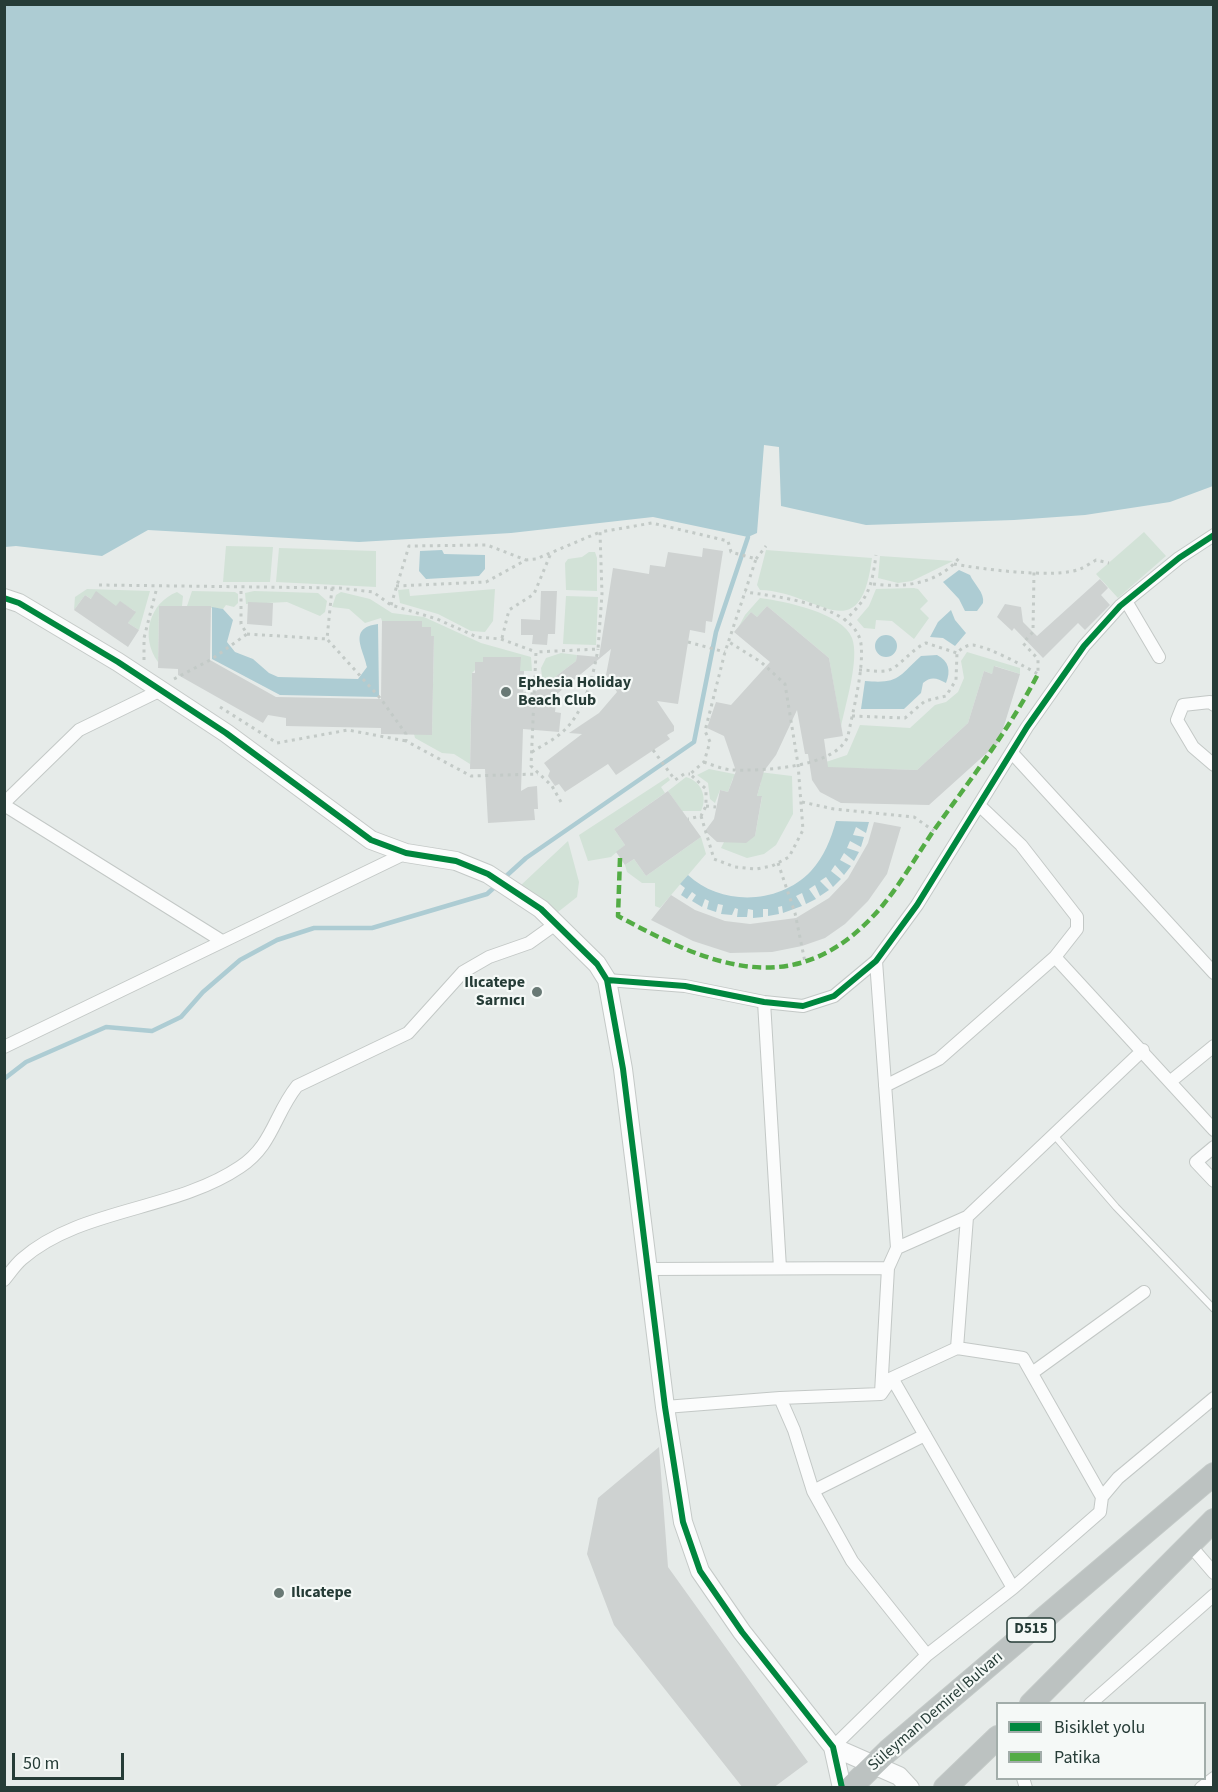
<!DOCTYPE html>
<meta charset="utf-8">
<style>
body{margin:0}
#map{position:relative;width:1218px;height:1792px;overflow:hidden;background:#e6ebe9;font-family:"Source Sans 3",sans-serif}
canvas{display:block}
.frame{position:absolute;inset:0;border:6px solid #263c37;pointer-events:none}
.legend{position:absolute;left:996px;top:1702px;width:210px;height:78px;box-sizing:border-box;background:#f5f9f7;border:2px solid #a2adaa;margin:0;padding:8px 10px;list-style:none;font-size:18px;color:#263c37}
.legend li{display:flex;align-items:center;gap:12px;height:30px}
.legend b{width:30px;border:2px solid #a2adaa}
.scale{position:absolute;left:12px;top:1753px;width:112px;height:27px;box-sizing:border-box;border:3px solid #263c37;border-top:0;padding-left:8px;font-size:18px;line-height:21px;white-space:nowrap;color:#263c37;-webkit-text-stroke:4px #f5f9f7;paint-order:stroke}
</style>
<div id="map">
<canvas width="1218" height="1792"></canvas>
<div class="frame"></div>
<ul class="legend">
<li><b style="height:8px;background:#00873e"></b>Bisiklet yolu</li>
<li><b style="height:8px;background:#53ac45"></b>Patika</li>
</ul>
<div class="scale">50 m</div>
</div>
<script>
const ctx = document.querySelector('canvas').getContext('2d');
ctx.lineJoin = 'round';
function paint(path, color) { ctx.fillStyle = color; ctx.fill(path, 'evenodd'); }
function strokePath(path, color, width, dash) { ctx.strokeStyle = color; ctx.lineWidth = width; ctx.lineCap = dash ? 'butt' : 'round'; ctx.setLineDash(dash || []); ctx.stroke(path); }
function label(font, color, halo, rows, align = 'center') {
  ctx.font = font + ' "Source Sans 3",sans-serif'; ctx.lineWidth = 4.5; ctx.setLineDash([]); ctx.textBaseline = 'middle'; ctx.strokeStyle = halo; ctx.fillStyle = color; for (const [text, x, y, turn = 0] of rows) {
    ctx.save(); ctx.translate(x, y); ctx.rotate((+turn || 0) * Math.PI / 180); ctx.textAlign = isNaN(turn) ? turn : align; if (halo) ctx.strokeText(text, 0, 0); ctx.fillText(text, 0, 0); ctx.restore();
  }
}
paint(new Path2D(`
 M1144 532 1166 556 1118 598 1096 574Z
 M226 546 273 547 270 582H223Z
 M279 548 376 551V587L276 582Z
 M766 550 872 558C860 653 817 591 760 590L757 585Z
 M589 552H595L597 558V591L566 590 565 563 568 559 582 557Z
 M880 556 953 561 912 581 898 583 878 578Z
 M914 588 918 589 928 601 920 609 929 618 914 639 892 621 876 620 875 629 864 628 857 620 869 606 876 589Z
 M87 589 150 591 139 630 128 623 135 611 120 602 112 612 85 595 74 610 75 597Z
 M409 589 410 596 495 589 493 621 485 632 471 631 438 614 400 603 398 590Z
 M192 591 235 592 238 594V603L234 607 226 605 223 609 187 606Z
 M254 591 318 593 327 601 325 612 320 616 287 602 246 604 245 593Z
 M177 592 183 596 182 606H159L158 662C140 637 149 603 177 592Z
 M341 592 370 599 392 613 424 617 481 643 531 657 532 671H520V662L510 657H484L483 662 472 673 470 764 454 754 442 753 415 738 414 734H432L434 637 431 636V627H422L421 622 382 621 381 618 365 623 349 609 332 607 336 595Z
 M566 596 598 597 596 645 563 644Z
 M760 598C784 601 843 613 852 638 860 659 845 705 841 727L829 658 767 606 757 617 751 612 738 628 745 615Z
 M967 652 1020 668V674L995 666 992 674 984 671 968 723 917 770 844 768 838 779 823 763 847 755 860 725 910 728 935 705 946 702 958 692 964 678 961 661Z
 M561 653 577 655 576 661 543 686 541 668 546 658Z
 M709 769 739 775 751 771 792 776 793 814 776 845 764 854 747 858 721 848 725 840 755 836 762 797 757 796 761 782 733 778 728 792 720 790 715 803 710 799 708 783 697 775Z
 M668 777 670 780 661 787 665 793 614 829 625 845 611 857 588 861 579 835Z
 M686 777C701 781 708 797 701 811H682L668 791Z
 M701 837 706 854 660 908 655 906V883H642L627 872 625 865 634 859 646 876Z
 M568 841 579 882 577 897 558 912 520 886Z`), '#d2e2d7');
paint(new Path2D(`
 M5 4 1213 5V486L1170 502 1085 515 1014 520 866 525 781 506 779 447 764 445 757 533 748 537 653 517 511 533 359 542 148 530 102 556 16 546 5 547Z
 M442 550 444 554 485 555V569L479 576 426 579 419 571 420 551Z
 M959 570 970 575C974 584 985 593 983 603L977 611H965L959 599 943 582Z
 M212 607 223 609 233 620 227 642 235 652 253 659 269 673 278 677 358 679 367 667C364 650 347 628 378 624L379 697 280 695 212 659Z
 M951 610 955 620 966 633 955 646 943 638 930 637 938 622Z
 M875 646a11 11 0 1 1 22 0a11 11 0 1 1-22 0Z
 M937 655C949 661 951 671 946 683 937 678 931 676 923 683L921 693 904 709H861L865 681C899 684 898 677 921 656Z
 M836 821 869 822 866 833 856 827 853 835 864 837 861 847 850 841 847 848 859 852 854 861 844 853 840 860 851 866 844 875 835 865 831 871 841 879 833 887 826 877 820 881 829 890 820 896 815 885 809 889 816 899 806 904 802 893 796 896 802 906 783 913 782 906 778 907 779 914 768 916V909H763V917L753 918V910L748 909 747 917H737L738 909 735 908 732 915 721 914 723 905 718 904 716 912 707 909 709 901 705 899 702 907 692 901 696 895 692 892 687 899 681 895 685 888 680 884 688 875C721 906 779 905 811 871 824 857 831 839 836 821Z`), '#adccd3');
strokePath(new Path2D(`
 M504 878 526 858 694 742 716 632 748 537
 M4 1079 26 1062 106 1027 152 1031 181 1017 203 992 240 960 277 940 314 928H372L487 894 498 884`), '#adccd3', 4.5);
paint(new Path2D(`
 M703 548 723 551 712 622 706 621 705 633 690 630 678 704 657 701 674 726V731L667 735 670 739 616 775 608 764 565 792 559 784 555 786 548 776 550 771 544 763 582 734 569 733 599 713 617 692 606 675 611 649 557 694 555 712 561 713 559 732 523 729 521 791 528 787 537 786 538 809H534L535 820 488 823 485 769H470L472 673H475V662H483V657H521L520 671H524L523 701 576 661 577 655 599 657 613 568 649 574 650 565 665 567 668 552 702 557Z
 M1100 579 1108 588 1101 595 1110 605 1085 630 1078 623 1043 658 1014 628 1012 631 997 617 1005 604 1021 607 1023 622 1037 636Z
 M96 591 116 606 120 601 136 612 128 623 139 630 128 647 74 610 85 595 91 599Z
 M541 591H557L555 634H548L547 645 532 644 533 635H521V619L540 620Z
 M248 602 273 603 272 626 247 624Z
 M159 606H211L210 660 276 697 381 699 382 621H422V627H431V636H434L432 735 381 734V728L286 726V718L268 715 263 723 178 675V669L158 668Z
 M767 606 829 658 843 736 824 739 828 767 917 770 968 723 984 671 992 674 994 666 1020 674 999 742 929 805 841 803 820 792 812 780 808 754H805L797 710 776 755 764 771 757 796H762L755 836 746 843 717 842 705 831 714 819 720 790 728 792 736 771 724 736 707 728 716 702 731 705 770 662 734 632 751 612 757 617Z
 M668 791 701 837 646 876 634 859 625 865 616 852 625 845 614 829Z
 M874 822 901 827 887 874 868 901 845 924 825 938 802 946 772 952 730 953 693 941 651 920 671 895 695 910 725 921 750 924 796 918 829 898 848 878 868 843Z
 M659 1447 668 1567 808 1762 773 1788H743L614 1625 587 1554 598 1498Z`), '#ced2d1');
const lane = new Path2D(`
 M1054 1135 1116 1207 1214 1309`);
const street = new Path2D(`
 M1126 601 1159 657
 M1214 705 1210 702 1183 705 1177 720 1193 747 1214 765
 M1012 753 1214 973
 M4 803 79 730 161 690
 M4 805 222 941
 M1055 957 1214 1130
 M876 961 897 1248
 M607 980 685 986 764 1002 803 1006 834 996 876 961 917 905 1027 727 1084 646 1120 606 1179 558 1214 535
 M764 1002 780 1268
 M4 1047 406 853
 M1171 1081 1214 1046
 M885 1086 939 1059 1055 957 1077 929V917L1021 845 980 806
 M1214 1147 1196 1162 1214 1181
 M649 1269 888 1268 897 1248 967 1217 1143 1050
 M4 1280C10 1273 15 1265 22 1259 80 1208 175 1211 240 1167 273 1145 274 1115 297 1086L408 1033 463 972 489 957 529 943 557 923
 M957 1348 967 1217
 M1032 1373 1144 1292
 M892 1378 1013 1588
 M881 1393 888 1268
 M780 1398 794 1430 813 1491 852 1561 927 1655
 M665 1407 780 1398 881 1394 892 1378 957 1348 1023 1358 1102 1497
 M813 1491 925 1435
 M1189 1544 1214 1573
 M1090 1704 1214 1595
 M833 1747 927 1655 1013 1588 1100 1512 1102 1497 1118 1478 1214 1398
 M1023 1778 1026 1788
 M1201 1788 1214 1778`);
const secondary = new Path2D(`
 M4 598 19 603 118 662 226 733 371 840 406 853 456 861 488 874 541 909 597 964 607 980 623 1069 665 1407 683 1522 700 1571 742 1632 833 1747 842 1788
 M833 1747 899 1776 910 1788`);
const highway = new Path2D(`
 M1031 1704 1214 1520
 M850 1788 888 1751 1214 1474
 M945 1788 998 1737`);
strokePath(lane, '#c3c8c6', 8);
strokePath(street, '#c3c8c6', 14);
strokePath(secondary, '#c4c9c7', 20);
strokePath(highway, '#c3c9c7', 24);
strokePath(new Path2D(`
 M756 559 766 546
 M954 564C981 569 1055 579 1080 569 1085 567 1091 563 1096 560L1109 563
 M873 584C904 588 938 584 959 558
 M99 585 339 588 373 592 391 605 437 619 477 637 501 639 536 652
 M396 586 486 582 526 560 536 559 600 532
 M332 588 327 639 381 699 406 734V741L471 776 538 774
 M391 605 409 546 487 545 526 560
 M844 621C868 599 872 587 876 555
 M247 634 327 639
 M502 638 509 610 534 594 551 553
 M688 642 725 652
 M144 660V638L157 587
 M859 670C868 670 877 672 885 671 898 670 911 649 926 643L957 653
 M174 679 212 659 247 634 241 624V588
 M523 694H534
 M220 707 277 743 348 730 406 741
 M852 716 905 718 925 701 946 696 956 680 957 653C962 648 966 645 973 645 989 647 1024 666 1038 674V659L1023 643 1033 632 1034 572
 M653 750 675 780 684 774H690
 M532 752C541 746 552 741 560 734 584 715 593 677 598 649
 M704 762C712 765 723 769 731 770 762 771 836 768 848 736 853 710 864 670 861 644 856 605 775 596 745 592
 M561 802 552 786 531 766 536 652 598 649 602 594 600 532 652 523 728 541 731 552 756 559 725 652 705 731 710 742 704 762 690 774 706 789V806L701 816 688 819
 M802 802 834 809 914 817 934 831
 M706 806 716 807
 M701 816 714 859 735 867 756 869 772 866 789 857 803 830 798 764 785 684 761 662 729 642
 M778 863 795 913 805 962`), '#c3cac7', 3, [3, 4.5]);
strokePath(lane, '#fbfcfc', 6);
strokePath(street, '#fbfcfc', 12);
strokePath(secondary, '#fbfcfc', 18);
strokePath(highway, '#bcc2c1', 22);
strokePath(new Path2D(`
 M620 858 618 916C714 968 800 1004 883 905 901 883 916 857 932 833 969 781 1008 732 1038 674`), '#53ac45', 4.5, [9, 4.5]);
strokePath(new Path2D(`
 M4 598 19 603 118 662 226 733 371 840 406 853 456 861 488 874 541 909 597 964 607 980 623 1069 665 1407 683 1522 700 1571 742 1632 833 1747 842 1788
 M607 980 685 986 764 1002 803 1006 834 996 876 961 917 905 1027 727 1084 646 1120 606 1179 558 1214 535`), '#00873e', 6);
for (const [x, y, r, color] of [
 [506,692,6,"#697975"],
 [537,992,6,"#697975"],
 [279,1593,6,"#697975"]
]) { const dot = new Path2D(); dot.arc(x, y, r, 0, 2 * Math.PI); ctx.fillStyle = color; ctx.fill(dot); strokePath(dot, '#f5f9f7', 2); }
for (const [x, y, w] of [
 [1031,1630,48]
]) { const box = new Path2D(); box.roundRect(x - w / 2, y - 12, w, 24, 4.5); ctx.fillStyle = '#f5f9f7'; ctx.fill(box); strokePath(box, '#263c37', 1.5); }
label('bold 15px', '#263c37', null, [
 ["D515",1031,1630]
]);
label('bold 16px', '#263c37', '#f5f9f7', [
 ["Ephesia Holiday",518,683],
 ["Beach Club",518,701],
 ["Ilıcatepe",525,983,"right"],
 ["Sarnıcı",525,1001,"right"],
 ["Ilıcatepe",291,1593]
], 'left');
label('16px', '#263c37', '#f5f9f7', [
 ["Süleyman Demirel Bulvarı",936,1712,-41]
]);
</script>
